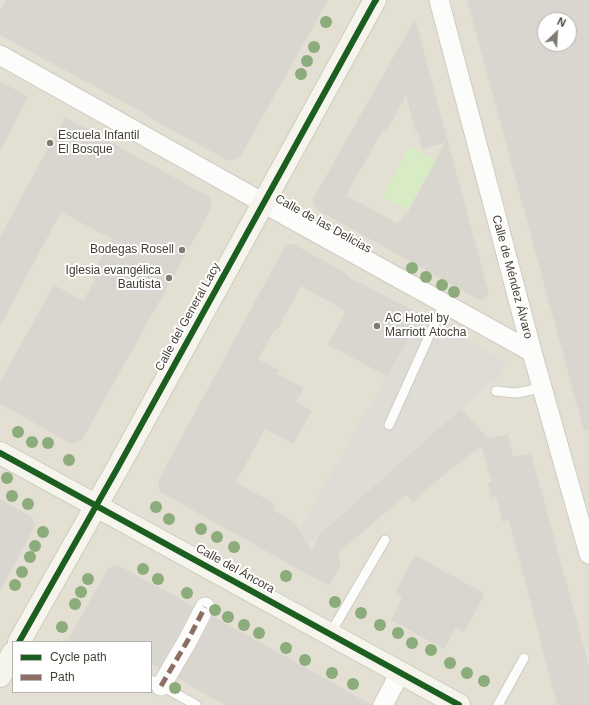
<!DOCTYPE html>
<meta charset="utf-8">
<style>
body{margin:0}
#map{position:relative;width:589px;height:705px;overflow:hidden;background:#eeede6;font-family:Arial,sans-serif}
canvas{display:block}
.legend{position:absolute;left:12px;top:641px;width:140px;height:52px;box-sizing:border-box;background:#fff;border:1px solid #b4b2ad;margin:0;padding:5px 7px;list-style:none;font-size:12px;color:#443f33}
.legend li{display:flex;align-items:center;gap:8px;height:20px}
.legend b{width:20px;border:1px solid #b4b2ad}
.north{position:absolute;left:537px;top:12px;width:40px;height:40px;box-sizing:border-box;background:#fff;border:1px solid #b4b2ad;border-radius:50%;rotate:25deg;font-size:11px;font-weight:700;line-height:16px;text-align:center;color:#443f33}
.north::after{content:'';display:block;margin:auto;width:14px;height:18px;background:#807c72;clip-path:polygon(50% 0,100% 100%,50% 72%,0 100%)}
</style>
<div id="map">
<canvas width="589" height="705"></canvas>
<ul class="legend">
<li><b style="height:5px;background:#1b5e20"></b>Cycle path</li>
<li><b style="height:5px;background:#8d6e63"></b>Path</li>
</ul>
<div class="north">N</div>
</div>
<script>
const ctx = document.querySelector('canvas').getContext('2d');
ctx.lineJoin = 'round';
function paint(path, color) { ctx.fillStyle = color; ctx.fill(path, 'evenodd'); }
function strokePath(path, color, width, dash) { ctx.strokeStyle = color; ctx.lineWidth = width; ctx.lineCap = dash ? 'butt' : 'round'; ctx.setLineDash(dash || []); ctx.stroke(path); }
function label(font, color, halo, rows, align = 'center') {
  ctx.font = font + ' Arial,sans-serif'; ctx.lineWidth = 4; ctx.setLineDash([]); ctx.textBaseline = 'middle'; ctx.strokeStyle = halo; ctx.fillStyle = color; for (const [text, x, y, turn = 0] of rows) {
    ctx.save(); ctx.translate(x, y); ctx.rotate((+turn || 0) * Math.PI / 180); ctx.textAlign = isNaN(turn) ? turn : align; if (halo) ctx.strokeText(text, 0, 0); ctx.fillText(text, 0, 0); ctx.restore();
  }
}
paint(new Path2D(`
 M0 0H589V705H0ZM545 20H569V44H545ZM13 642H151V692H13Z`), '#e3e0d3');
paint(new Path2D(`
 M422 315 507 363 501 374 308 544 306 548 282 560 354 433Z`), '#dedcd4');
paint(new Path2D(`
 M410 146 436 161 407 210 382 196Z`), '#d7ebc5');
paint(new Path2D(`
 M6 0H328L240 157 229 161 146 116 147 115 0 35V11Z
 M467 0H589V430L584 431ZM545 20H569V44H545Z
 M415 19 489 294 481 301 316 209 313 199ZM406 96 416 133H418L422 149 445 143 407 214 405 213 398 224 346 195 383 130 386 132Z
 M0 81 28 97 0 151Z
 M65 117 210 197 212 207 82 440 72 444 0 404V382L54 285 83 301 95 280 91 275 112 239 61 212 0 326V237Z
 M290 244 295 245 346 273 347 276 422 315 387 376 328 345 346 311 301 286 277 330 275 329 258 359 279 370 277 374 304 388 296 402 312 411 293 444 265 429 236 482 276 505 273 510 294 522 312 551 319 535 461 409 488 438 508 434 513 457 531 453 589 666V705H557L509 520 502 522 496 496 491 498 488 483 492 482 481 446 440 478 413 502 406 495 339 552 340 565 329 586 160 492 158 481 284 248 286 246Z
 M0 499 32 517 35 526 0 591Z
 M415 555 485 594 464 632 456 627 444 649 391 620 402 598 395 593Z
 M118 565 193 606 178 635 159 668 151 664V642H67L108 568Z
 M213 616 274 650 372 705H225L198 690 178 678 197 646Z`), '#d8d6cf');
const lane = new Path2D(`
 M496 391 516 393 542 388
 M389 425 435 323 445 304
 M330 634 385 540
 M151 680 196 705
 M498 705 524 658`);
const street = new Path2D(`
 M439 0 532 352 589 554
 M0 55 292 219 532 352
 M161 686 188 640 205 607
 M383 705 400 673`);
const secondary = new Path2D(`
 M0 453 459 705
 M19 642 117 469 375 0
 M0 676 13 653`);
strokePath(lane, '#cccbc4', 11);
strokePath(street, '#cccbc4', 21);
strokePath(secondary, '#ceccbd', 24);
strokePath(lane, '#fcfcfb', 9);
strokePath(street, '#fcfcfb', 19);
strokePath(secondary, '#f6f5ed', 22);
strokePath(new Path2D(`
 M161 686 188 640 205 607`), '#8d6e63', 5, [10, 5]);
strokePath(new Path2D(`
 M0 453 459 705
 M19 642 117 469 374 3 376 0`), '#1b5e20', 6);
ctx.fillStyle = '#8cac7c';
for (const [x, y] of [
 [326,22],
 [314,47],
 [307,61],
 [301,74],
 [412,268],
 [426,277],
 [442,285],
 [454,292],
 [18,432],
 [32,442],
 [48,443],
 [69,460],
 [7,478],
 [12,496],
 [28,504],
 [156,507],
 [169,519],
 [201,529],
 [43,532],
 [217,537],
 [35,546],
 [234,547],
 [30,557],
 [143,569],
 [22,572],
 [286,576],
 [88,579],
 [158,579],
 [15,585],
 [81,592],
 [187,593],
 [335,602],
 [75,604],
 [215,610],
 [361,613],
 [228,617],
 [244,625],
 [380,625],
 [62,627],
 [259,633],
 [398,633],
 [412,643],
 [286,648],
 [431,650],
 [305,660],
 [450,663],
 [332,673],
 [467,673],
 [484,681],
 [353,684],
 [175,688]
]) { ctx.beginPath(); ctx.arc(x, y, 6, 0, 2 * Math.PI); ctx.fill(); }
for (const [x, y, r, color] of [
 [50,143,4,"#807c72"],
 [182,250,4,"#807c72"],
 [169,278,4,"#807c72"],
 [377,326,4,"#807c72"]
]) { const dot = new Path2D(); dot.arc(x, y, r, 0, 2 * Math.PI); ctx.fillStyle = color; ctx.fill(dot); strokePath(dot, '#fff', 1.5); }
label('12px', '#443f33', '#fff', [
 ["Escuela Infantil",58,136],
 ["El Bosque",58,150],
 ["Bodegas Rosell",174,250,"right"],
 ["Iglesia evangélica",161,271,"right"],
 ["Bautista",161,285,"right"],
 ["AC Hotel by",385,319],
 ["Marriott Atocha",385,333]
], 'left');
label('12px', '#443f33', '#fff', [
 ["Calle de las Delicias",323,224,29],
 ["Calle de Méndez Álvaro",512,277,75],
 ["Calle del General Lacy",188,317,-61],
 ["Calle del Áncora",235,569,29]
]);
</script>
